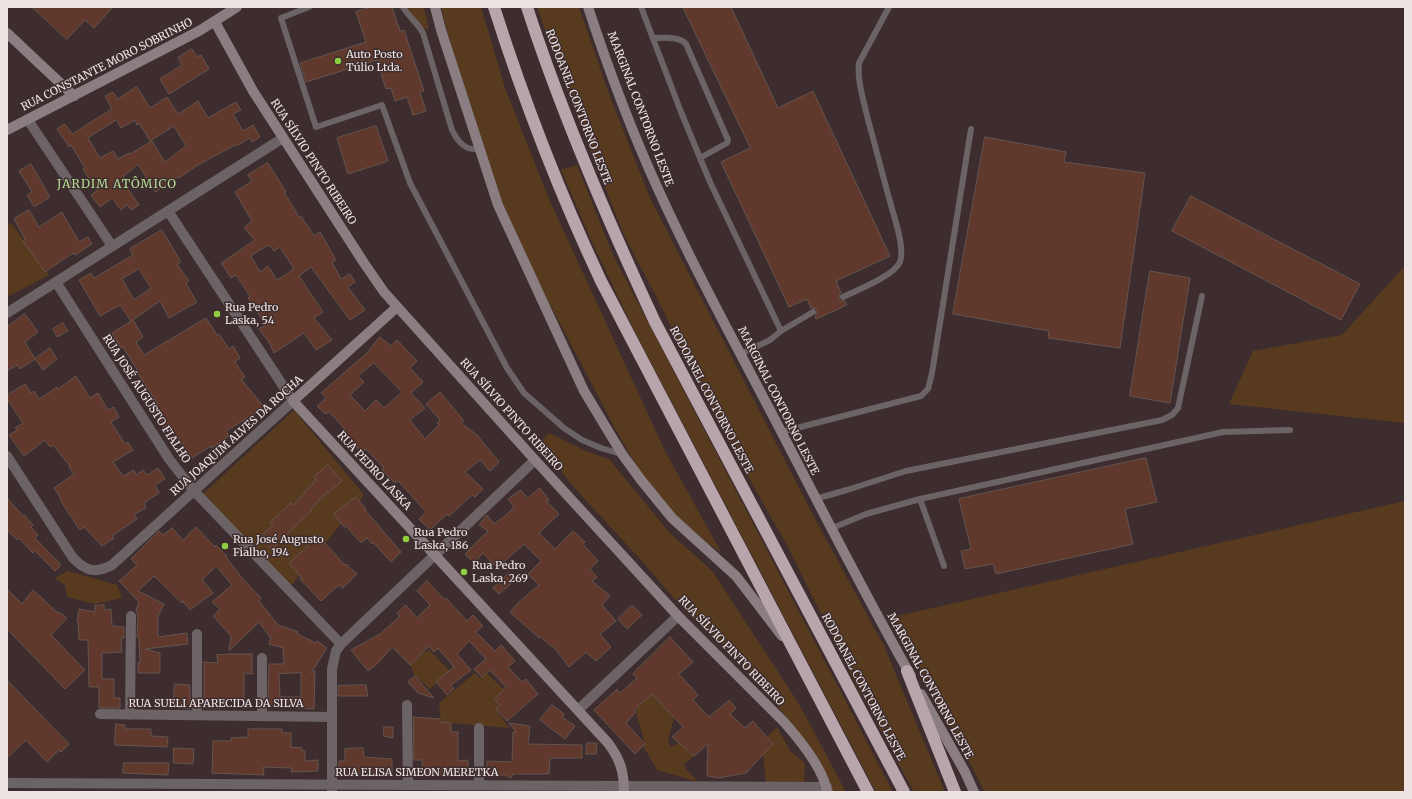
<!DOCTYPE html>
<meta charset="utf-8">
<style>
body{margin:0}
#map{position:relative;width:1412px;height:799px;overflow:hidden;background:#3d2d2e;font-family:Merriweather,serif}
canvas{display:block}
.frame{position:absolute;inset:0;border:8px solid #efe4e4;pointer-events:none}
</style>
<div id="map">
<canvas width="1412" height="799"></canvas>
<div class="frame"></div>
</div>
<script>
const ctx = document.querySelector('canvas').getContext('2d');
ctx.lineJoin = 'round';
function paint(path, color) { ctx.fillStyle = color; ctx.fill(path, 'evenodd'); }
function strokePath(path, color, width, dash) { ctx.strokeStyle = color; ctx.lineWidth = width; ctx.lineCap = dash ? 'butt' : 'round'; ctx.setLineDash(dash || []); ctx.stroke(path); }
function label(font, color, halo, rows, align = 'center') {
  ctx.font = font + ' Merriweather,serif'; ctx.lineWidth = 3; ctx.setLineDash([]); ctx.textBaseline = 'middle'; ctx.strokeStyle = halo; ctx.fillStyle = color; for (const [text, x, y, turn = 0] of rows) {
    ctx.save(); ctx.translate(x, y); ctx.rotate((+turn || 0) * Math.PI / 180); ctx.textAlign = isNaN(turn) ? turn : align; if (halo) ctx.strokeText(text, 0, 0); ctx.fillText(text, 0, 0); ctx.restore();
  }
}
paint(new Path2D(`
 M406 7H424L429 30 422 27Z
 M441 7H481L505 88 549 199 665 451 721 552 709 544 676 516 644 479 616 430 534 274 502 201 449 39Z
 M537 7H579L609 94 650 198 814 517 884 646 945 792H914L854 681 788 547 719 425 660 304 624 235 575 111Z
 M577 165 613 255 893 792H876L634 330 592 242 561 170Z
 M11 223 49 275 7 297V226Z
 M1405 266V423L1229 404 1253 351 1342 335Z
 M294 410 364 495 290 587 203 494Z
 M549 433 588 452 609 459 669 532 713 572 799 704 846 792H832L792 724 748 669 686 612 640 559 571 484 540 442Z
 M1405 501V792H985L893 617Z
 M68 571 117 585 122 598 95 604 67 597 65 585 55 578Z
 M429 650 450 671 430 689 415 676 410 665 423 653Z
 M475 673 480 678 487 673 504 690 493 699 500 705 496 709 509 728 441 722 439 703Z
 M652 694 674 717 668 741 671 747 679 743 694 756 684 764 686 769 698 782 657 770 643 746 645 744 636 712 637 707Z
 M777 727 791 752 805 763 804 782H766L763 754 767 737Z`), '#583b1f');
const building = new Path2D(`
 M32 7H113L94 28 85 20 67 39Z
 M371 7H392L400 31 404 30 424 91 420 92 426 111 413 115 407 97 395 101 391 88 386 89 377 60 306 82 300 63 366 42 356 12Z
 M683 7H731L778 108 813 91 890 256 836 281 841 293 839 295V299L841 301H845L847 305 816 319 815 316 817 314V310L815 308H811L807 299 789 307 721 162 750 148Z
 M192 49 197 57 201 55 209 69 169 94 160 79 182 65 178 58Z
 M137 87 150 108 167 97 178 114 198 101 208 118 236 102 241 110 233 114 243 131 253 125 260 137 252 142 250 138 236 146 235 145 196 166 179 178 178 177 155 192 138 164 123 177 128 188H127L139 205 131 210 127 205 121 210 112 198 100 207 91 195 97 191 83 169 85 168 71 145 69 147 57 129 65 124 72 134 112 109 105 96 113 92 117 99ZM117 120 121 128 135 120 137 125 139 123 150 141 174 126 186 146 165 162 152 141 130 154 129 153 118 159 113 151 100 158 88 138Z
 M376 126 388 161 348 174 337 138Z
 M985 137 1066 152 1064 162 1145 173 1120 348 1048 338 1049 331 953 314Z
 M268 163 286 192H284L299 217 301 216 314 236 320 232 336 260 332 262 341 279 350 274 355 282 348 287 365 310 350 320 311 267 299 276 323 312 314 318 332 340 316 350 304 333 274 353 269 342 259 329 266 325 248 298 250 296 236 275 231 278 221 263 255 240 244 228 252 221 235 192 252 181 248 175ZM269 245 274 251 280 247 294 269 277 280 268 266 260 272 251 256Z
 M31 164 50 197 34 207 27 195 32 192 19 171Z
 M1191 196 1360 284 1341 320 1172 231Z
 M29 210 39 227 62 212 79 242 88 237 92 244 75 255 73 253 45 272 23 241 25 239 14 219Z
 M162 230 181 262 177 264 189 281 186 284 197 302 169 318 160 301 133 320 143 337 136 342 144 355 206 318 217 335 219 334 229 349 233 346 240 358 235 362 245 377 241 379 264 407 250 418 249 417 226 431 229 436 212 448 211 446 192 458 179 438 172 443 164 430H165L153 407 158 405 137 372 138 371 123 347 121 348 112 333 131 321 120 305 100 316 79 280 91 273 94 278 133 255 130 249ZM139 269 151 288 134 300 122 279Z
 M1150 271 1190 278 1170 403 1130 396Z
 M25 314 38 332 25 342 35 359 20 369 17 365 7 371V327Z
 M63 323 68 331 57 337 53 329Z
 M380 337 391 346 397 340 417 361 410 368 423 382 411 393 425 408 410 420 425 439 439 425 437 423 440 420 426 404 440 392 464 421 461 423 477 435 499 462 490 471 480 460 465 472 483 489 475 497 472 495 449 516 447 514 430 530 419 519 426 512 411 495 398 481 395 483 382 470 384 468 366 449 361 453 351 440 342 431 345 429 329 412 325 414 317 406 326 398 321 393 368 352ZM374 363 402 392 384 408 376 400 365 411 350 395 364 382 358 376Z
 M50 348 57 359 43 370 35 359Z
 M76 376 90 398 98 393 108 410 114 407 119 417 111 422 125 444 128 442 133 450 113 462 123 476 134 470 136 475 143 470 147 475 158 468 165 479 155 485 159 493 144 503 146 508 134 514 137 519 112 536 114 538 102 546 84 527 80 530 60 500 61 499 54 488 74 474 69 467 70 466 53 445 50 447 45 440 24 456 9 435 17 430 15 428 23 423 7 399V395L25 384 31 393 34 391 39 399 57 387 58 389Z
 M1146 458 1157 502 1125 509 1133 544 996 574 993 564 965 569 961 551 971 549 959 499Z
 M328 465 342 481 328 493 327 492 311 509 312 510 272 549 260 537 273 525 270 522 291 503 293 505 316 480 314 477Z
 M540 488 549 500 546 501 559 514 539 533 555 549 573 531 585 542 583 544 598 561 590 569 597 577 592 581 610 596 602 605 616 621 600 634 611 647 596 661 586 652 569 667 553 646 552 647 540 636 539 638 510 612 520 601 539 585 528 574 541 561 524 544 497 568 483 553 474 563 465 554 488 531 479 525 487 515 494 524 505 516 514 507 508 499 521 490 527 498Z
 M356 497 366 509 365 510 401 552 391 562 373 542 372 544 367 538 361 543 346 526 344 527 334 514Z
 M7 498 23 516 24 515 33 525 31 527 38 535 35 538 61 565 55 571 35 551 33 553 19 538 17 540 7 530Z
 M196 527 215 547 216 545 227 556 226 557 242 578 261 598 259 601 278 625 298 632 297 634 316 643 317 641 327 648 311 673 315 671 314 709 268 706 269 664H284L283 648 269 644 271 638 259 622 229 651 231 636 213 616 220 609 212 602 232 585 216 566 202 580 213 593 190 610 183 601 182 603 154 576 138 591 164 604 158 616V637L187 633 188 644 145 649 160 653V673H138V663H140L139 637H137L138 616 136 610 139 602 119 581 137 565 131 559 159 531 163 535 172 528 183 540ZM301 673V697H280L279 674Z
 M317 538 319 541 321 539 345 565 346 564 357 574 343 588 339 585 321 601 300 579 302 578 289 563 308 546 307 544Z
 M509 573 515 580 499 594 493 588Z
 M427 581 444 599 446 598 467 621 473 615 483 626 476 632 495 651 501 645 515 661 508 667 522 682 526 679 538 694 507 721 496 709 500 705 494 699 506 687 490 670 482 677 474 669 486 659 469 641 457 654 471 670 451 685 454 689 447 695 436 682 454 667 438 648 434 652 429 646 410 665 392 647 378 663 368 671 351 650 378 635H379L400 616 397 613 406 605 417 618 430 605 417 591Z
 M7 589 22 604 33 590 58 613 59 612 67 618 51 635 85 670 65 689 7 629Z
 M104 605V610L111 609 112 626 124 627V638H121L122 652 102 653V679H114V698H120V708H99V687H89L88 640H79L78 621H77L79 609 95 612V606Z
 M632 605 642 615 627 629 618 619Z
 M670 637 693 662 679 674 698 695 693 700 709 717 729 700 736 708 730 714 745 728 753 721 773 744 746 773 719 778 707 776 708 744 694 756 672 737 683 727 652 694 634 710 636 712 626 723 645 744 635 754 594 710 617 689 620 693 637 678 633 674Z
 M229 654H252V674L244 673V700H223V708H204V662L218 663 217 655Z
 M415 676 434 698 418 693 408 682Z
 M7 680 69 744 61 752 59 750 47 762 26 740 7 758Z
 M175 684 190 685V709L173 707Z
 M366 685 368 696H338V686Z
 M552 705 564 714 562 717 575 726 565 739 540 720Z
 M414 717 440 719V722L451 723V732H458V761L468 760V774L423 775 422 760H414Z
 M509 723 530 726 528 744 582 745V758H550L549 774H513L511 778 505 775H487V761L512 762 513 732H516Z
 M116 724 125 725V729H151V736L168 737 167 747 115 745Z
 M384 727H393V738L384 736Z
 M248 729H282V733H291V747L302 748 301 750 305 751V761L318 760V771L291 772 292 768 263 767 264 775 212 773 213 741H231V738L248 737Z
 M587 743H597L596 754H586Z
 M174 748 194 749 193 764 174 763Z
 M363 748 364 757 392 759V773L383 772 382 776H373V772L348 775 338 774 339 761H345V749Z
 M124 763H169L168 775 123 773Z`);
paint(building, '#60392c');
strokePath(building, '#64544f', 1);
strokePath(new Path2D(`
 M309 7 281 18 316 127 382 105 410 183 507 368 524 393 564 428 582 440 601 448 621 454
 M403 7C409 17 417 22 423 33L452 130C458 142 465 151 480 149
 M641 7 681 112 710 182 781 331
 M653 38C663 38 679 36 686 44L728 140 727 143 700 158
 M843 297C857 290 894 276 900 262 905 248 895 220 891 205 883 177 876 148 868 120 864 101 857 82 859 63L889 7
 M741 354 770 340 781 331 813 312
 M781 432 921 396 928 389 932 373 971 129
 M815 499 847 490 906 471 1162 420 1172 415 1178 408 1202 296
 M920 499 944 566
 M830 529 866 514 920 499 1223 432 1290 430`), '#6b6366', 6);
strokePath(new Path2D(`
 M28 120 112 246
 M56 282 169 459 194 491 341 644
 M7 313 283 138
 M7 456 73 558C86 571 95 574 112 565L293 401 168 211
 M262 658V716
 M407 705 408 785
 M578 710 678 616
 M100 714 332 717
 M130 715 131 616
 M197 715V634
 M479 728V785
 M7 783 827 787 828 792
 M332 792V669L336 651 341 644 535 460`), '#6b6366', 10);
strokePath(new Path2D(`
 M435 7 441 30 498 205 584 391 622 454 641 480 672 518 736 576 782 636
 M588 7C608 68 631 130 658 189 692 264 732 338 771 412 817 500 862 590 911 676
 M215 22 253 91 364 263 384 292 535 460 678 616 784 722C799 739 824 769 827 792
 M7 33 74 96
 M7 130 199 31 237 7
 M397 307 293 401 608 743C620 759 624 771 624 792
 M921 694 965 772 974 792`), '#8a7e82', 10);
strokePath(new Path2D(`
 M494 7C524 101 559 192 601 281L868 792
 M527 7C562 115 607 219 655 322L904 792
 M907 671 955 792`), '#b8a5ac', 12);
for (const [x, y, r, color] of [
 [338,61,4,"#8ece43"],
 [217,314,4,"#8ece43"],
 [406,539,4,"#8ece43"],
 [225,546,4,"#8ece43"],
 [464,572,4,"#8ece43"]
]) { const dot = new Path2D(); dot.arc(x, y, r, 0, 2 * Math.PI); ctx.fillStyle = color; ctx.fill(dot); strokePath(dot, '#3d2d2e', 1.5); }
label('11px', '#efe4e4', '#3d2d2e', [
 ["Auto Posto",346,55],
 ["Túlio Ltda.",346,68],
 ["Rua Pedro",225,308],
 ["Laska, 54",225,321],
 ["Rua Pedro",414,533],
 ["Laska, 186",414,546],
 ["Rua José Augusto",233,540],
 ["Fialho, 194",233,553],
 ["Rua Pedro",472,566],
 ["Laska, 269",472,579]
], 'left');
label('11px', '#efe4e4', '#3d2d2e', [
 ["RUA CONSTANTE MORO SOBRINHO",107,65,-27],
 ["RODOANEL CONTORNO LESTE",578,107,69],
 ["MARGINAL CONTORNO LESTE",640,109,69],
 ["RUA SÍLVIO PINTO RIBEIRO",313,162,57],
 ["RUA JOSÉ AUGUSTO FIALHO",146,399,57],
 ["RODOANEL CONTORNO LESTE",711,400,62],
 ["MARGINAL CONTORNO LESTE",778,401,63],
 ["RUA SÍLVIO PINTO RIBEIRO",511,415,48],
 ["RUA JOAQUIM ALVES DA ROCHA",237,436,-42],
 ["RUA PEDRO LASKA",374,471,47],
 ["RUA SÍLVIO PINTO RIBEIRO",731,651,46],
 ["MARGINAL CONTORNO LESTE",930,686,61],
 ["RODOANEL CONTORNO LESTE",863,687,62],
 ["RUA SUELI APARECIDA DA SILVA",216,704],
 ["RUA ELISA SIMEON MERETKA",417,773]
]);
ctx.letterSpacing = '1px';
label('12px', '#b5da95', '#3d2d2e', [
 ["JARDIM ATÔMICO",117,185]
]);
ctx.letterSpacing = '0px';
</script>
